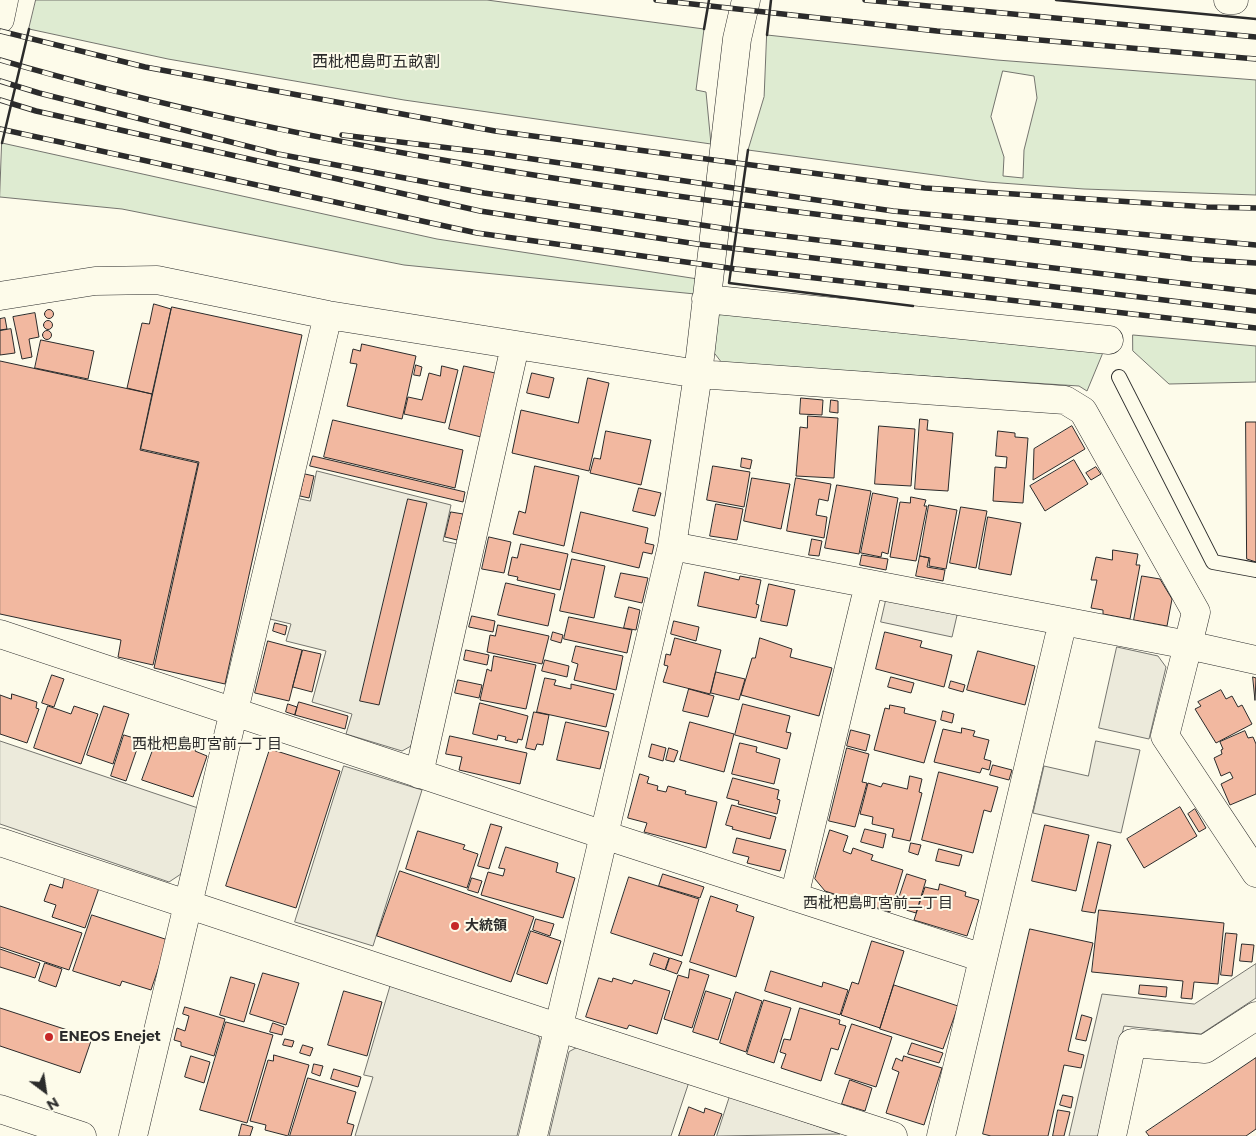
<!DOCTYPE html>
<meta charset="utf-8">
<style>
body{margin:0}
#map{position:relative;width:1256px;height:1136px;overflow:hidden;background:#fdfbea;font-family:Montserrat,sans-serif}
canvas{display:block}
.north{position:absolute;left:20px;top:1066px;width:50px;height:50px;-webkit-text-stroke:4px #fdfbea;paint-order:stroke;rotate:149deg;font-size:14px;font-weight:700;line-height:20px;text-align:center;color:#2b2b2b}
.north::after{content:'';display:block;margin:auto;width:18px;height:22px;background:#2b2b2b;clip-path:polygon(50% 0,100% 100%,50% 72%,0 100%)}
</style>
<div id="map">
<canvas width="1256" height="1136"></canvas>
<div class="north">N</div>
</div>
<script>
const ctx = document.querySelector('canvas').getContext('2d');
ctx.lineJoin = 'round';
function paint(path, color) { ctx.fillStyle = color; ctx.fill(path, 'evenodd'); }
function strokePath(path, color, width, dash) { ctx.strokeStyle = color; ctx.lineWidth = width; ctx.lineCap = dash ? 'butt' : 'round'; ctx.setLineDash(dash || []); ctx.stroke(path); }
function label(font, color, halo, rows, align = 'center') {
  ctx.font = font + ' Montserrat,"Noto Sans JP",sans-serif'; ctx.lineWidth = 4; ctx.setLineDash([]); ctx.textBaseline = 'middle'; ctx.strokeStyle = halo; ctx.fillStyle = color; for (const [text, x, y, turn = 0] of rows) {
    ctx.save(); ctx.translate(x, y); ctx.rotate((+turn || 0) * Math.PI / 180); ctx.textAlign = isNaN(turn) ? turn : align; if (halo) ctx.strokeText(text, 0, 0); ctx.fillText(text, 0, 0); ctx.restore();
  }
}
const green = new Path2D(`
 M36 0H487L704 29 696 90 706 92 711 144 404 100 168 59 29 29Z
 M767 35 997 60 1256 80V195L1084 189 987 182 748 150 764 97ZM1003 71 1034 76 1037 98 1024 150 1023 178 1003 176 1004 157 991 117Z
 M2 143 437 239 698 279 695 294 404 265 122 209 0 197Z
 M719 313 1104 350 1087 391 1079 386 722 363 712 350Z
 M1133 335 1256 346V382L1169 384 1133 351Z`);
paint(green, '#deebd1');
strokePath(green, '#74746e', 1);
const parking = new Path2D(`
 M317 471 451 505 443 541 458 544 411 746 402 751 346 734 352 714 312 702 326 651 286 641 291 624 270 619 296 498 310 501Z
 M887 596 958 611 952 637 881 622Z
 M1117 647 1158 656 1166 667 1149 739 1099 728Z
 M0 741 198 808 181 874 169 882 0 824Z
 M1096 741 1140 750 1121 833 1033 813 1044 766 1088 776Z
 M344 766 422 790 373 946 295 922Z
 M1256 964V998L1201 1034 1124 1026 1098 1136H1069L1102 994 1194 1004Z
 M391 984 535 1030 540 1039 517 1136H355L373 1077 364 1075Z
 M582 1045 689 1082 671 1136H549L569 1052Z
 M730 1096 840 1134 717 1136Z`);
paint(parking, '#eceadb');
strokePath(parking, '#74746e', 1);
const building = new Path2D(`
 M154 304 171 309 152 394 127 388 142 323 149 324Z
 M172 307 302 335 225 684 154 668 199 462 141 449Z
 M44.5 314a4.5 4.5 0 1 1 9 0a4.5 4.5 0 1 1-9 0Z
 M35 313 39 337 29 339 32 357 22 359 13 317Z
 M5 318 7 329 0 330V319Z
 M43.5 325a4.5 4.5 0 1 1 9 0a4.5 4.5 0 1 1-9 0Z
 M11 329 15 353 0 355V331Z
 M42.5 335a4.5 4.5 0 1 1 9 0a4.5 4.5 0 1 1-9 0Z
 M41 340 94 351 88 379 35 368Z
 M362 344 416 356 402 419 347 406 357 364 350 363 353 349 360 351Z
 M0 361 152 394 140 450 198 463 153 665 118 657 121 640 0 614Z
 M416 365 422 367 420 376 414 375Z
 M442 366 458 370 445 423 404 414 408 397 422 400 429 373 440 376Z
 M464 366 495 373 481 437 449 429Z
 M532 373 554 378 549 398 527 393Z
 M588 378 609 383 589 471 512 453 521 410 578 423Z
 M801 398 823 400 822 415 800 414Z
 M831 400 838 401V413L830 412Z
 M808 416 838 418 834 478 796 476 800 427 807 428Z
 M920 419 928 420 927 430 953 433 948 491 915 489Z
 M333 420 463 450 455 488 324 457Z
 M1246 422H1256V562L1247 559Z
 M879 426 915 429 911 486 875 484Z
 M1072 426 1085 449 1033 480 1034 449Z
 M606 431 651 440 641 485 590 473 594 458 600 459Z
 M998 431 1015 433V437L1028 438 1023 503 993 501 995 467 1006 468 1007 457 996 456Z
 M313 456 465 492 463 502 310 466Z
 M742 458 752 460 750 469 741 467Z
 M1074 460 1088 484 1045 511 1030 486Z
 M535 466 579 476 564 546 513 534 519 511 525 513Z
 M713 466 750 472 744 507 707 500Z
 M1096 467 1101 474 1091 480 1086 473Z
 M305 474 314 476 309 498 300 496Z
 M752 478 790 484 781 529 744 521Z
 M796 478 831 484 828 501 819 499 816 515 827 517 824 538 787 531Z
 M837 485 871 491 859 554 825 548Z
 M639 488 661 493 655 516 633 511Z
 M873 493 898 498 888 554 882 552 881 557 861 553Z
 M911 497 926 500 924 506H927L916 561 890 557 900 502 910 503Z
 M408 499 427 503 379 705 360 701Z
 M716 504 743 509 737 540 710 536Z
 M929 505 957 510 946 569 929 566 930 558 920 556Z
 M961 507 987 511 976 568 950 563Z
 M451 512 463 514 457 540 445 537Z
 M581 512 648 528 645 543 654 545 652 554 643 552 639 568 572 552Z
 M988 517 1021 523 1011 575 979 569Z
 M489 537 511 542 504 573 482 569Z
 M812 539 822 541 819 556 809 555Z
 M521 544 568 554 560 590 517 580 518 577 508 575 512 557 517 558Z
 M1113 550 1138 554 1136 565H1140L1130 619 1103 614V610L1091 608 1097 580H1091L1096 557 1112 560Z
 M862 555 888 559 886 570 860 565Z
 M920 556 929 558 927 567 945 570 943 581 916 576Z
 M572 559 605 566 594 618 560 611Z
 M705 572 739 580 740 576 761 580 756 604 759 605 756 618 698 606Z
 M621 573 648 578 642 603 615 597Z
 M1142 576 1160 579 1172 599 1167 626 1134 620Z
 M506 583 555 594 548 626 498 615Z
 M769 584 795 590 787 626 761 621Z
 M629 607 640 610 636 630 624 628Z
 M472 616 495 621 493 632 469 627Z
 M569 617 632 630 627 653 564 639Z
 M674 621 699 627 696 641 671 634Z
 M275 623 287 626 285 635 273 631Z
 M498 625 549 636 542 664 487 652 490 635 495 636Z
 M553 632 563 635 561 643 551 640Z
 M885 632 922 641 920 647 952 655 944 687 876 669Z
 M675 638 721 650 710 694 663 682 668 666 664 665 666 654 670 655Z
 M760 638 792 649 790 657 832 668 819 716 741 695 752 658H755Z
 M268 641 302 650 289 701 255 693Z
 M576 646 623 656 616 690 574 680 578 664 572 662Z
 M303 650 321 654 312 692 293 687Z
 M466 650 489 655 487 665 464 660Z
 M978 651 1035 666 1025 705 967 690Z
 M494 656 536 665 526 709 480 700 487 669 491 671Z
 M545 660 569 666 567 677 542 671Z
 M716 672 745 679 739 700 711 693Z
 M52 675 64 679 54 707 42 703Z
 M891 677 914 683 911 693 888 687Z
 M1253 677 1256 678 1255 700Z
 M545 678 556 680 554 685 571 689V684L614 694 606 727 537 712Z
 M458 680 482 685 479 698 455 693Z
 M951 681 965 685 963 692 949 688Z
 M689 689 714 696 708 717 683 711Z
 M1221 690 1226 699 1232 696 1238 707 1242 705 1252 724 1216 743 1195 709 1201 706 1198 702Z
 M12 694 37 702 36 708 39 709 27 743 0 734V695L11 699Z
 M299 702 348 716 345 729 295 715Z
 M480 703 528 716 522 740 518 739 517 743 505 740 506 737 498 735 497 740 473 734Z
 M288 704 297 707 295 715 286 712Z
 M743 704 790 716 786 732 791 733 787 749 735 735Z
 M890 705 905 708 904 713 936 721 924 763 874 750 885 708 889 709Z
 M48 706 71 714 74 706 98 714 81 764 34 748Z
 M104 706 129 714 113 764 87 755Z
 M943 711 954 714 952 723 941 720Z
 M534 712 549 715 543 745 537 744 535 750 526 748Z
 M566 722 609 732 600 769 557 760Z
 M690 722 734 734 724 772 680 760Z
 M962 728 975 731 973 736 989 740 984 759 991 761 989 770 982 768 980 773 934 762 943 729 961 733Z
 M851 730 870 735 866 751 847 746Z
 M1245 731 1248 738 1253 737 1256 744V794L1230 805 1221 784 1233 778 1230 772 1221 776 1214 758 1222 754 1221 750 1223 749 1220 742Z
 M124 735 140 740 126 781 111 776Z
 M450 736 527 753 520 784 459 770 462 757 446 754Z
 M157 739 176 745 178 739 197 745 195 751 207 756 193 797 142 780Z
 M740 743 757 747 756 752 780 759 774 784 732 774Z
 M652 744 666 748 663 761 649 757Z
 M669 748 678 751 674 762 666 760Z
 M847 748 869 754 862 782 867 783 855 827 829 821Z
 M270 749 340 771 296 908 226 886Z
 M993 765 1012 770 1009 780 990 775Z
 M939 772 998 787 991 812 984 810 973 853 922 840Z
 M640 774 649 777 647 783 658 786 657 790 666 792 668 786 686 791 685 794 717 802 706 848 644 832 647 823 628 818Z
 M910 776 922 779 919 792 922 793 910 841 892 837 894 829 872 824 873 817 860 814 868 783 881 787 883 783 907 789Z
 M733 778 779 790 777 799 780 800 777 814 738 804 739 801 727 798Z
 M732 805 776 817 770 839 732 829 733 827 726 825Z
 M1180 807 1197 836 1144 868 1127 839Z
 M1195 809 1206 828 1199 832 1188 814Z
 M491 824 502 827 489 869 478 866Z
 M1045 825 1089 835 1076 891 1032 881Z
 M865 829 886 834 883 848 861 842Z
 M830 830 848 836 843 851 851 854 853 848 873 855 871 860 903 870 890 912 825 891 815 879Z
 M418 831 465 845 463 849 478 854 467 888 406 869Z
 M737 838 786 850 780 871 747 863 749 857 733 853Z
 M1098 842 1111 845 1095 913 1082 911Z
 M911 843 921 845 918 855 909 852Z
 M506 847 558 863 556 872 575 878 563 918 481 895 488 872 503 876 505 869 499 868Z
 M939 849 962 855 959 866 936 861Z
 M400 871 534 917 511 982 377 936Z
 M663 874 704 887 700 898 659 886Z
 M907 874 926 880 916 913 896 907Z
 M65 877 99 888 85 928 52 917 56 905 44 901 50 884 62 888Z
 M629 877 699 899 682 956 611 933Z
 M472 878 482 881 478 893 468 890Z
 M940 884 966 892 965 896 979 900 967 936 914 920 925 887 938 890Z
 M711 896 738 905 736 911 754 917 736 977 690 962Z
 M0 906 82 933 69 970 0 947Z
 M1099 910 1224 923 1218 984 1194 982 1192 999 1181 998 1183 981 1092 972Z
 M92 915 168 940 151 990 122 981 120 986 73 971Z
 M536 919 554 924 550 936 533 930Z
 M1030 929 1093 943 1068 1051 1084 1055 1081 1068 1064 1065 1048 1136H991L983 1134Z
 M531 931 561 941 547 984 517 974Z
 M1226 933 1237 934 1232 976 1221 975Z
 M872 941 904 951 880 1028 841 1015 852 982 858 984Z
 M1242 944 1254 945 1252 962 1240 961Z
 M0 949 40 963 35 978 0 967Z
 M654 953 669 958 665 970 650 965Z
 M670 958 682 962 677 974 666 970Z
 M45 963 62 969 56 987 39 981Z
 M690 969 709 975 692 1028 664 1019 678 975 688 978Z
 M771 971 822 987 823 982 848 990 840 1015 765 991Z
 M263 973 299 983 286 1025 250 1014Z
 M231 977 255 984 244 1022 220 1015Z
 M599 978 612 982 613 978 632 984 634 980 670 991 657 1034 629 1025 627 1029 586 1017Z
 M894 985 958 1006 943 1049 880 1029Z
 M1140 985 1167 987 1166 997 1139 994Z
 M344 991 382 1002 367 1056 328 1045Z
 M706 991 731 999 718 1040 693 1032Z
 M736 992 762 1001 746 1052 720 1043Z
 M764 1000 791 1008 774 1063 747 1054Z
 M185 1007 225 1019 214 1056 181 1046V1042L174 1040 177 1028 185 1031 189 1016 183 1014Z
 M0 1008 92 1038 80 1073 0 1046Z
 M800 1008 840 1020 839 1024 846 1026 838 1050 831 1048 821 1081 781 1068 786 1054 780 1052 784 1039 790 1040Z
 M1082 1015 1092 1018 1086 1041 1076 1039Z
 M226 1022 273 1035 247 1123 200 1110Z
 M273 1023 284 1027 282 1035 270 1032Z
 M852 1024 892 1037 876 1087 835 1074Z
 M285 1039 294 1041 292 1047 283 1045Z
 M912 1043 943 1053 939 1063 908 1054Z
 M303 1045 313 1048 310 1056 300 1053Z
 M274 1055 309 1065 288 1136 265 1130 266 1125 250 1121 268 1060 273 1061Z
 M191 1056 210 1062 204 1083 185 1077Z
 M904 1056 942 1068 924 1125 886 1113 899 1072 892 1069 896 1058 902 1061Z
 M1256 1058V1129L1246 1136H1149L1146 1132Z
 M314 1064 323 1066 320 1076 312 1073Z
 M334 1069 361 1077 358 1087 331 1079Z
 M308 1078 356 1092 347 1123 354 1125 351 1136H290Z
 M850 1080 872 1088 865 1111 842 1104Z
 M1063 1095 1073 1097 1071 1108 1060 1105Z
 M689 1107 704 1113 705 1108 722 1114 714 1136H679Z
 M1058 1110 1070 1112 1064 1136H1053Z
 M242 1124 253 1127 250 1136H239Z`);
paint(building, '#f2b8a0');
strokePath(building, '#2b2b2b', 1);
const service = new Path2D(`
 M1119 377 1213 562 1256 570`);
const minor = new Path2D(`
 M1228 0H1234
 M0 19 4 0
 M0 296 95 281 157 280 328 315 698 374 1065 400 1083 411 1196 612 1188 645 1256 660
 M706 299 1109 340
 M672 546 1188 645 1165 736 1256 873
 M0 634 604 835 983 958
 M419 774 515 346
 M0 842 557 1027 893 1136
 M794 897 869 584
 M133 1136 328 315
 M533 1136 672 546 698 374 737 39 746 0
 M941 1136 1063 621
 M1112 1136 1132 1043 1205 1049 1256 1016`);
const primary = new Path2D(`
 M0 1109 82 1136`);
strokePath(service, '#2b2b2b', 16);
strokePath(minor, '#2b2b2b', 29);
strokePath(primary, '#2b2b2b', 29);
strokePath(service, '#fdfbea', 14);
strokePath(minor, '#fdfbea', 28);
strokePath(primary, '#fdfbea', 28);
const rail = new Path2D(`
 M656 0 937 31 1256 59
 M865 0 1256 37
 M0 31 145 67 495 131 925 188 1207 207 1256 208
 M0 60C387 173 793 211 1192 259L1256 263
 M0 81 39 93 278 154 484 193 742 231 1256 292
 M0 100 36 111 480 211 697 244 1256 311
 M0 129 477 233 736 269 1256 328
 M342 135 491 153 893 211 1256 245`);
strokePath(rail, '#2b2b2b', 5.5);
strokePath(rail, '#fdfbea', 4, [11]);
strokePath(new Path2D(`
 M1056 0 1256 19
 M704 29 709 0
 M767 35 771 0
 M2 143 29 29
 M748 150 729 283 913 306`), '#2b2b2b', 2.5);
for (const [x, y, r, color] of [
 [455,926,5,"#c62828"],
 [49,1037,5,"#c62828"]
]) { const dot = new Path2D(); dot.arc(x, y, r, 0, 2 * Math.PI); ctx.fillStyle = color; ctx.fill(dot); strokePath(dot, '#fdfbea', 2); }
label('bold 14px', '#2b2b2b', '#fdfbea', [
 ["大統領",465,926],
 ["ENEOS Enejet",59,1037]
], 'left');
label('15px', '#2b2b2b', '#fdfbea', [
 ["西枇杷島町宮前一丁目",207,745],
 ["西枇杷島町宮前二丁目",878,904]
]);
label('16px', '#2b2b2b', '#fdfbea', [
 ["西枇杷島町五畝割",376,62]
]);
</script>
